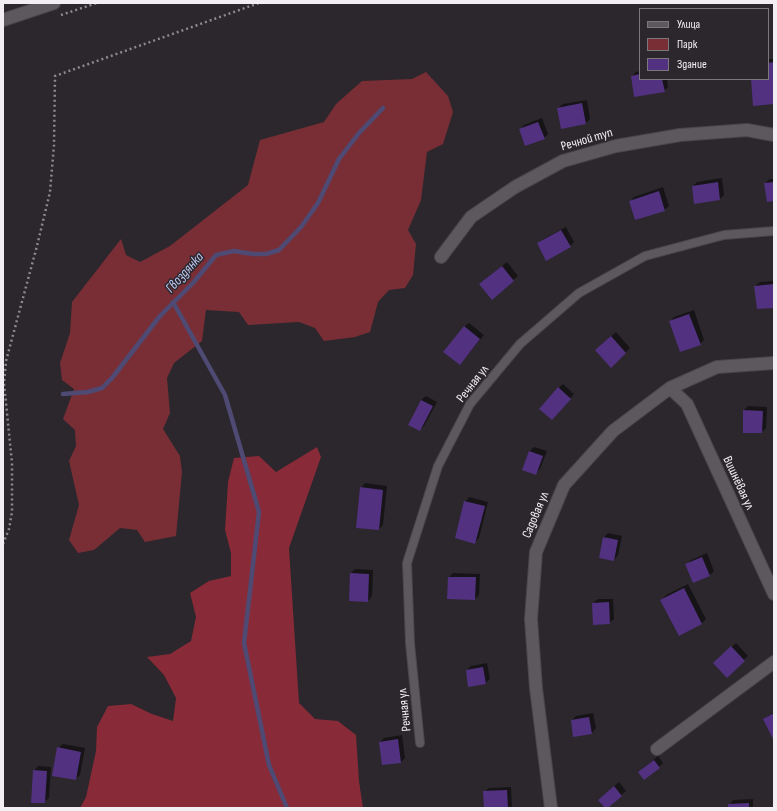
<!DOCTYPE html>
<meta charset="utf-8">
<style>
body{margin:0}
#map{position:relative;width:777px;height:811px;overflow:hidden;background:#2b272c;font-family:"Sofia Sans Condensed",sans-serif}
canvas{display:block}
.frame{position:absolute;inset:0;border:4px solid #f2eff2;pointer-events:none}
.legend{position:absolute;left:639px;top:8px;width:130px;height:72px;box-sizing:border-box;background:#2b272c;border:1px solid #7b777b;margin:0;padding:5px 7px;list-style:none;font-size:12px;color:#f2eff2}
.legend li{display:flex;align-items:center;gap:8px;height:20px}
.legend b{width:20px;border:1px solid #7b777b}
</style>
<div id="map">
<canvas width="777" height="811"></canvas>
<div class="frame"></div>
<ul class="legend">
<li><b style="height:5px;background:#5d585e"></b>Улица</li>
<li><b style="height:11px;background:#792e36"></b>Парк</li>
<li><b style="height:11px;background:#513180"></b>Здание</li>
</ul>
</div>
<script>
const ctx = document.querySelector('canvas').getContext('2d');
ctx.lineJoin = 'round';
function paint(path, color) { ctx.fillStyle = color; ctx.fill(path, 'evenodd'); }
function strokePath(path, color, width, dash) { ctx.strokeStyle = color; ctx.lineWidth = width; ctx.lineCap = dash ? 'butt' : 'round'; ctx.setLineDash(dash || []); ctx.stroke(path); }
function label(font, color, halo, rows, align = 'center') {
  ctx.font = font + ' "Sofia Sans Condensed",sans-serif'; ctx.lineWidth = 3; ctx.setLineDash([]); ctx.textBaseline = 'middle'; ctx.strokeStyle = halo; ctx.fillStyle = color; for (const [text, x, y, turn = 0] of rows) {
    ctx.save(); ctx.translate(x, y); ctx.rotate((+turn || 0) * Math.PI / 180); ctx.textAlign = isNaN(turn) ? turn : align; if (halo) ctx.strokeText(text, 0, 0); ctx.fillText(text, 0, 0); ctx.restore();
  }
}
paint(new Path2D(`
 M426 72 448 96 453 112 443 144 427 152 421 200 408 230 416 244 413 275 405 288 389 290 378 302 370 332 355 337 324 341 315 328 299 322 248 325 239 312 206 310 202 341 174 363 167 378 170 413 163 429 180 456 182 472 176 536 145 542 137 530 120 528 94 550 78 553 69 540 79 505 69 461 76 446 75 430 63 419 74 389 62 380 60 363 70 333 72 302 121 239 126 255 140 262 170 246 248 185 260 140 324 122 336 104 362 81 412 79Z`), '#792e36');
paint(new Path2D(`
 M317 447 321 457 289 548 299 703 315 719 338 721 356 735 359 781 363 808H80L86 797 96 751 97 727 108 706 131 704 152 714 173 721 176 698 164 675 147 657 170 654 191 641 196 617 190 593 209 581 231 576V553L225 530 228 482 234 458 259 456 276 472Z`), '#882a37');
paint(new Path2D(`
 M768 59H774V103L752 79H768Z
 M640 71V79H667L668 87 664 91 632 76 636 72Z
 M587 100 590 119 586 123 558 108 563 104Z
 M542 118 548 134 544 138 520 130 524 125Z
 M722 178 724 195 720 199 693 186 697 182Z
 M770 179H774V200L765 183Z
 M663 187 669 206 664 210 630 201 634 197Z
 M566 227 574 242 570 246 538 244 543 239Z
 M507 262 518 276 492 298 485 280Z
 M774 281V307L755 286 760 282Z
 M694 310 704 340 700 344 670 321 674 317Z
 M469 323 484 335 460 364 464 327Z
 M616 332 630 348 611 366 600 346Z
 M563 384 574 394 556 415 558 388Z
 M426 396 437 402 424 426 420 430 421 400Z
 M748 406 767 407 766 428 762 432 744 410Z
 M534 447 547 451 540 469 536 473 523 469 530 451Z
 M365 483 387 486 383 525 379 529 361 488Z
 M469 497 488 502 479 538 475 542 465 502Z
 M608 533 622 536 618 555 614 560 600 557 604 537Z
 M707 553 714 571 709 576 687 564 691 560Z
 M355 569 373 570 372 596 368 601 351 573Z
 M453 573 480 574 479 595 475 599 448 598 449 577Z
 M688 584 706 619 702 623 679 634 662 600 666 595Z
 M598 599H613L614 619 609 623 593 603Z
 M736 643 748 656 727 676 714 663Z
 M487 663 490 679 485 683 467 670 471 666Z
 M774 712V738L764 719Z
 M593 713 596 728 592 733 572 720 576 716Z
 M402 735 405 758 401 762 380 742 384 738Z
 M63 744 85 748 80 775 75 779 58 748Z
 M658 756 663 763 659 767 644 768Z
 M38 766 51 767 49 798 44 802 34 771Z
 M619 782 626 791 606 808 599 800Z
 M511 787 512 808H485L484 792 489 788Z
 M753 799V808H729V805L733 800Z`), '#0007');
strokePath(new Path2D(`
 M173 302 225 395 259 512 244 643 269 765 287 808
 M63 394 88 392 102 388 112 378 160 316 193 283 216 255 234 251 253 254H266L279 250 301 227 318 203 339 159 359 133 383 108`), '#4e4a73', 4.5);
paint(new Path2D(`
 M774 62V104L753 106 751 79H768V63Z
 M640 74V79H662L665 92 634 97 631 76Z
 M582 103 586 124 561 129 557 108Z
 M538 122 545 139 525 146 519 129Z
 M718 182 720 200 694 204 692 186Z
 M774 182V201L767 202 764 183Z
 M659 191 665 211 635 220 629 201Z
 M561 230 571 247 546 261 537 243Z
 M502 266 514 281 492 300 479 284Z
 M774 284V308L757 309 754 286Z
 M689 314 701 345 680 352 669 321Z
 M464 326 480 339 460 365 443 352Z
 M611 336 626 353 611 368 595 350Z
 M558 387 571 399 552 420 539 409Z
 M421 400 433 406 420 431 408 425Z
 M743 410 763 411 762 433H743Z
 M529 451 543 456 536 475 522 470Z
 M360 487 383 490 379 530 356 528Z
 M464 501 485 506 475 544 455 538Z
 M603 537 618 540 614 561 599 558Z
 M702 557 710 576 693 583 685 564Z
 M350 573 369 574 368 602 349 601Z
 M448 577H476L475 600 447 599Z
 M684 588 702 624 679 636 660 600Z
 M609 602 610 624 593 625 592 603Z
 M731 646 745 661 727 678 713 663Z
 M483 667 486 684 468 687 466 670Z
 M774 713V741L763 719Z
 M589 717 592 734 573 737 571 720Z
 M398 739 401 763 382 765 379 742Z
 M57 747 81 752 76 780 52 776Z
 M654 760 660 768 644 780 638 772Z
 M33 770 47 771 45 803H31Z
 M614 786 622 796 608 808H605L598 800Z
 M507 790 508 808H484L483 791Z
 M749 803V808H728V804Z`), '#513180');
const service = new Path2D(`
 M420 743 410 643 407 563 438 466 470 404 520 344 579 293 645 256 724 235 774 231`);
const minor = new Path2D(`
 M441 257 471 217 515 187 563 161 616 146 680 135 747 130 774 135
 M670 388 687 404 774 594
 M657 749 774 662
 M551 808 536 688 531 619 536 552 564 485 613 431 670 388 717 367 774 363`);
const tertiary = new Path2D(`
 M3 20 54 3`);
strokePath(service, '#494649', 10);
strokePath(minor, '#494649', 14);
strokePath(tertiary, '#494649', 14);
strokePath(new Path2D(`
 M61 15 97 3
 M3 544 9 529 12 512V463L4 383 6 361 37 246 50 192 54 145 55 76 259 3`), '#8d898d', 2.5, [2, 3]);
strokePath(service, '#5d585e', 8);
strokePath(minor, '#5d585e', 12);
strokePath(tertiary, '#5d585e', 12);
label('13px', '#f2eff2', '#2b272c', [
 ["Речной туп",587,140,-16],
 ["Речная ул",473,384,-52],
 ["Вишнёвая ул",738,483,65],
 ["Садовая ул",536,515,-67],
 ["Речная ул",405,710,-96]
]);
label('italic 14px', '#bdc9f5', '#2b272c', [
 ["Гвоздянка",185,273,-48]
]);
</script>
